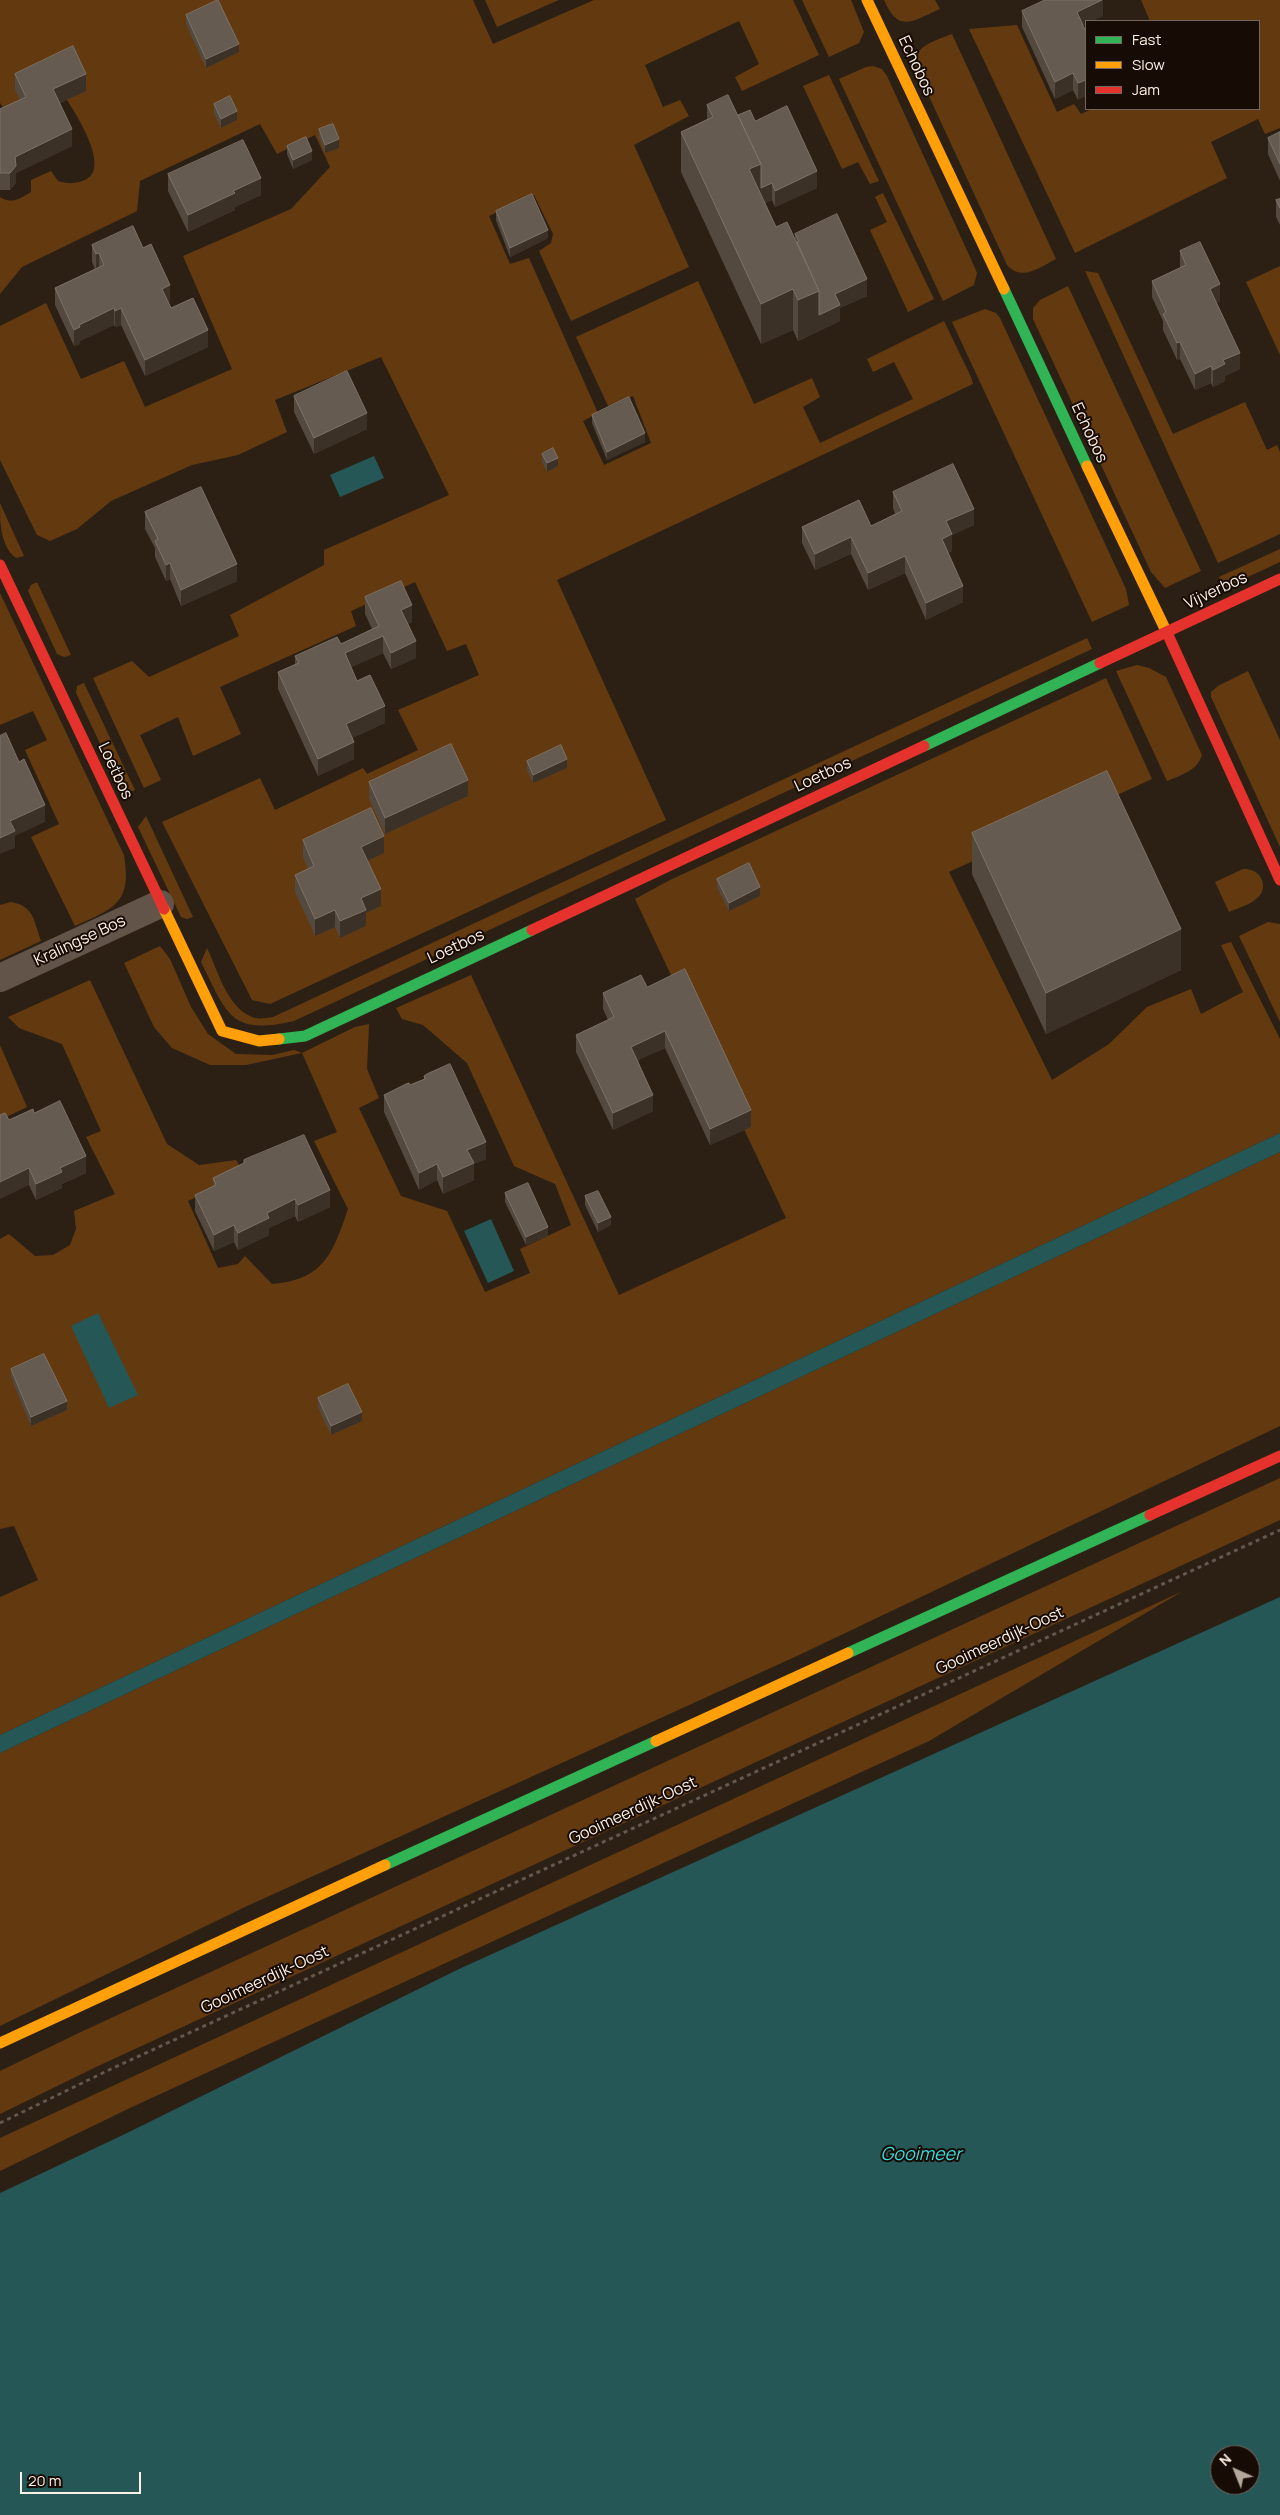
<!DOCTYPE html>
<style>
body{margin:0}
#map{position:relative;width:1280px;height:2515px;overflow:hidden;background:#2c2014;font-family:Manrope,sans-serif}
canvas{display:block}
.legend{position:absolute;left:1085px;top:20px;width:175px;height:90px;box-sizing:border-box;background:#170c05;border:1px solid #73675f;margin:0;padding:6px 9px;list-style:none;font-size:15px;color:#fdf0e6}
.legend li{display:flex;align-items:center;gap:10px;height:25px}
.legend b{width:25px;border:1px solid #73675f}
.north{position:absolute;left:1210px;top:2445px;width:50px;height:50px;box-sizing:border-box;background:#170c05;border:1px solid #73675f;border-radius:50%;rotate:316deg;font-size:14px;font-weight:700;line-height:20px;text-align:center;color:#fdf0e6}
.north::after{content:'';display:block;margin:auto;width:18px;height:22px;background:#b4a79c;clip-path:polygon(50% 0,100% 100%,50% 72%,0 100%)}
.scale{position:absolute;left:20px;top:2472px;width:121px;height:22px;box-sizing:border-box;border:2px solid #fdf0e6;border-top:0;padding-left:6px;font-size:15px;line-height:18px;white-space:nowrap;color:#fdf0e6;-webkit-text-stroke:4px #170c05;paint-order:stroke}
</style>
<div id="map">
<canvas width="1280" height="2515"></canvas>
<ul class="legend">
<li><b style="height:6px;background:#30b455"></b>Fast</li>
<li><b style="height:6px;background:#ff9f0a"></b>Slow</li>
<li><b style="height:6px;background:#e5322d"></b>Jam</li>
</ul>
<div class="north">N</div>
<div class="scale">20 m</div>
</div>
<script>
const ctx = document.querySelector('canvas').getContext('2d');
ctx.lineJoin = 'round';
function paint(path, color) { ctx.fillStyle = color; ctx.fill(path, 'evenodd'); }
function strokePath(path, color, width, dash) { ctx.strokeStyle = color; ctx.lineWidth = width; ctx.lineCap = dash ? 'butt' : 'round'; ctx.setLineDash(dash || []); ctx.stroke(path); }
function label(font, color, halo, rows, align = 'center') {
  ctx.font = font + ' Manrope,sans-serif'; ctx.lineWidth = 4; ctx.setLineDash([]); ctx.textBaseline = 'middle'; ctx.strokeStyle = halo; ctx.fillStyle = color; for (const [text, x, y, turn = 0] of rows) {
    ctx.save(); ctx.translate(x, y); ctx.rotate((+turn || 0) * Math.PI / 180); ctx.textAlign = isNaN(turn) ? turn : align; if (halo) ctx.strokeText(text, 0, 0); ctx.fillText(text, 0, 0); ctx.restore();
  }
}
paint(new Path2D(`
 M0 0H473L493 44 594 0H793L819 55 742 91 735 77 759 64 739 21 645 65 663 107 680 100 689 116 634 145 689 267 571 321 539 251 551 243 553 234 534 195 489 216 510 264 529 258 598 413 583 421 604 465 651 443 633 396 608 406 576 337 698 281 754 404 812 378 820 397 803 407 820 443 913 399 894 362 873 372 867 359 944 321 971 377 973 384 557 580 666 820 270 1004 252 1000 162 822 260 778 275 810 363 768 367 774 418 750 398 710 479 675 466 644 447 651 415 582 351 611 356 626 220 687 241 734 193 756 178 717 140 735 161 780 144 788 93 678 132 661 149 677 239 636 230 615 324 565V550L449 495 381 357 275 400 287 432 238 455 192 465 111 501 77 529 50 541 37 535 0 460V326L46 303 81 379 124 361 145 407 232 369 183 256 291 209 330 167 315 135 277 154 260 124 140 181 137 211 22 267 0 294V197C12 205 21 198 31 192V180L51 171 58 181C68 184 75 184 85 180 111 168 77 116 67 100L55 96 8 114 0 103Z
 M485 0H559L497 27Z
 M802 0H851L864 32 859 43 829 57Z
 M884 0H935L940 9C912 21 899 34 884 0Z
 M1141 0H1280V128L1265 134 1258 119 1211 142 1227 178 1075 253 969 29 1017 25 1057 112 1074 104 1081 114 1092 109H1259V21H1150Z
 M952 34 1056 259C1040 267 1022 282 1007 265L915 66C914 45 935 41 952 34Z
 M873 66 882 69 887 76 975 268 977 273 974 285 943 301 839 79 866 67Z
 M829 75 879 181 870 184 858 162 842 169 803 86Z
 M883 193 934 299 908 312 870 230 887 222 875 197Z
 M1280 266V355L1246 282Z
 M1085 271 1098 273 1173 434 1245 402 1267 450 1277 445 1280 452V534L1218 563Z
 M1068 286 1201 571 1165 588 1151 572 1033 319V308L1040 300Z
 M985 309 996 313 1000 318 1126 589 1129 605 1092 622 952 322Z
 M0 503 24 556 16 558C0 546 0 521 0 503Z
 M1280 549V562L1224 588 1219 577Z
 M37 582 71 655 64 657 57 654 28 591 31 585Z
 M0 593 124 855C132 903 115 908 75 926L31 837 59 824 25 750 47 740 33 711 0 725Z
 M1087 638 1092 649 294 1021C229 1036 227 1013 201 962L207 948C217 969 227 1006 250 1016 257 1020 265 1018 273 1017Z
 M1137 665 1149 668 1166 677 1202 755C1197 771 1181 775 1167 781L1116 671Z
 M1248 671 1280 740V847L1211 697V692L1218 686Z
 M1106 678 1152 779 949 872 1052 1080 1109 1044 1147 1007 1191 989 1201 1014 1243 992 1221 945 1231 942 1280 1039V1133L0 1735V1597L38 1580 14 1526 0 1529V1239L9 1234 35 1256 53 1255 70 1245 76 1229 74 1211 115 1194 86 1137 101 1131 62 1044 19 1028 8 1017 90 980 167 1144 199 1165 236 1160 244 1174 188 1201 218 1268 238 1264 245 1256 272 1284C324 1280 333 1253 348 1209L314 1141 337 1132 302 1053 246 1065H210L172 1048 154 1027 124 963 160 946 170 959 191 1007 208 1034 236 1054 272 1055 294 1050 302 1053 355 1027 369 1024 367 1069 379 1098 359 1108 401 1196 447 1211 485 1292 530 1273 520 1249 571 1225 555 1184 514 1166 467 1063 423 1025 402 1019 396 1008 471 975 619 1295 786 1218 635 899 668 881Z
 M84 683 135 790 127 793 122 790 76 693 77 686Z
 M146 816 193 917 187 919 181 917 138 827Z
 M1243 869C1251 869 1257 871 1261 878 1271 899 1243 906 1229 912L1215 882Z
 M11 902C34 906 34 921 41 941L0 960V905Z
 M1268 922 1280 924V1022L1239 936Z
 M0 1045 27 1107 0 1120Z
 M1280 1152V1426L797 1656 245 1907 0 2026V1753Z
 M1280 1478V1520L96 2067 0 2114V2071L83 2031Z
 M1183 1591 929 1741 132 2107 0 2171V2138Z`), '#633a10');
paint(new Path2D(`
 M374 456 384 478 340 497 330 475Z
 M1280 1133V1152L0 1753V1735Z
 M491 1219 514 1271 488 1283 464 1231Z
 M98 1313 138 1395 109 1408 71 1326Z
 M1280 1597V2515H0V2193L125 2134 459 1969ZM1220 2455H1250V2485H1220Z`), '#245756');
strokePath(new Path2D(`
 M0 2123 111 2069 1280 1530`), '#63584f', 3, [4, 4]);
strokePath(new Path2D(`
 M0 978 160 904`), '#625449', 28);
strokePath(new Path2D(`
 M1004 289 1087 466
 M924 746 1100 663
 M279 1039 305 1036 532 930
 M848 1653 1150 1515
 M385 1865 656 1741`), '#30b455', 11);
strokePath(new Path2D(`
 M867 0 1004 289
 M1087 466 1168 635
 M164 909 222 1031 259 1041 279 1039
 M656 1741 848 1653
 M0 2043 385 1865`), '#ff9f0a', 11);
strokePath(new Path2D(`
 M0 565 164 909
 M1168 635 1280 880
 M1100 663 1280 579
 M532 930 924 746
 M1150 1515 1280 1456`), '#e5322d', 11);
paint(new Path2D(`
 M1103 0V16L1092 21H1086V24L1083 25 1078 100 1073 90 1055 99 1022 27V11Z
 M186 15 239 52 206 68 186 24Z
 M15 74 86 91 60 103 72 146 16 173V183L10 190H0V109L20 100 15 90Z
 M214 104 237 120 221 128 214 113Z
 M707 105 755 121 817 188 775 207 772 200 765 203 776 227 795 239V234L867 296 840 308V321L798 341 793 330 761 344 681 172V132L707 119Z
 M319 129 339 148 325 153 319 138Z
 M1280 132V181L1268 154V138Z
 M287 146 312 160 293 169 287 154Z
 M168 174 261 195 235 207V210L188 232 168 191Z
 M1280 199V225L1276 217V200Z
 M496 211 548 238 510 257 496 220Z
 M92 245 143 248 170 301 168 302 171 308 208 347 145 376 121 325 115 327 114 325 80 341V344L74 346 55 305V288L95 269 92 262Z
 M1180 251 1220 301 1216 302 1240 369 1225 376V381L1213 387 1211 383 1195 390 1180 359 1177 360 1163 330V321L1152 297V281L1180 268Z
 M294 396 367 429 314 454 294 412Z
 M592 415 645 442 607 460 592 423Z
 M542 454 558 466 547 472 542 462Z
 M893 492 974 525 952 535V551L948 553 963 602 926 620 905 573 868 590 851 554 815 570 802 543V527L871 526 895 514 893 508Z
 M145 512 237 581 181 606 170 579 166 581 155 557V548L145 529Z
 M365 597 412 622 408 624 416 658 391 669 383 653 351 667 357 681 385 723 352 738 354 759 318 776 278 689V672L295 664V656L341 644 372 629 365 614Z
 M527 761 567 768 533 783 527 770Z
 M369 782 468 796 385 834 369 799Z
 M972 833 1181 970 1046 1034 972 874Z
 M303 840 384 853 367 861 381 906 366 913V926L340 938 335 927 315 936 295 892V875L308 869 303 857Z
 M717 879 760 896 729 911 717 887Z
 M647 987 751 1127 710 1145 665 1048 638 1060 653 1111 613 1130 576 1052V1035L608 1020 603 1009V993Z
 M424 1076 486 1159 474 1164V1180L443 1194 437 1180 419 1190 384 1112V1095L410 1085 424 1079Z
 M34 1113 86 1173 62 1184V1188L36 1200 29 1185 9 1120Z
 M244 1160 330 1207 298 1222 295 1216 269 1228V1235L238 1250 234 1242 214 1251 195 1211V1195L213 1187V1178L244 1164Z
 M505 1193 548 1236 526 1245 505 1202Z
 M585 1196 611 1225 598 1232 585 1205Z
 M11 1369 67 1410 31 1426 11 1377Z
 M318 1398 362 1421 331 1435 318 1407Z`), '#53493f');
paint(new Path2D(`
 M1102 0H1103V16L1092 21H1086V24L1077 28V12Z
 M239 44V52L206 68V59Z
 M1073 73V90L1055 99V82Z
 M86 74V91L53 106V89Z
 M1086 80V96L1078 100V83Z
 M237 111V120L221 128V119Z
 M72 129V146L16 173V183L10 190V173L15 157Z
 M339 139V148L325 153V145Z
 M312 151V160L293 169V160Z
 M761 164 772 183V200L749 210V169Z
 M817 171V188L775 207V191Z
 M261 178V195L235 207V210L188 232V215L233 191Z
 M548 230V238L510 257V248Z
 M99 253V270L96 271V254Z
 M867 279V296L840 308V321L798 341V300L819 291 835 294Z
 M1220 284V301L1210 305V289Z
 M170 285V301L162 306V289Z
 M793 289V330L761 344V304Z
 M114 308V325L80 341V344L74 346V330L79 325Z
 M121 308V325L115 327V311Z
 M208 330V347L145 376V360Z
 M1180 342V359L1177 360V343Z
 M1240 353V369L1225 376V381L1213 387V370L1223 360Z
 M1211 366V383L1195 390V374Z
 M367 413V429L314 454V438Z
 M645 433V442L607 460V452Z
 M558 458V466L547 472V463Z
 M974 509V525L952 535V551L942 556V539L946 521Z
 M851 537V554L815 570V554Z
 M905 556V573L868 590V573Z
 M170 563V579L166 581V565Z
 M237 564V581L181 606V590Z
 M963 586V602L926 620V603Z
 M412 605V622L401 627V610Z
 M383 636V653L345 670V653Z
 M416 641V658L391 669V653Z
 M385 706V723L346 741V724Z
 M354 742V759L318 776V759Z
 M567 759V768L533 783V775Z
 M468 780V796L385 834V818Z
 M45 805V822L15 836V848L0 854V838L10 821Z
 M384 836V853L361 864V847Z
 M760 887V896L729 911V903Z
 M381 889V906L366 913V926L340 938V921L361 898Z
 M335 910V927L315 936V919Z
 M1181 929V970L1046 1034V993Z
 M665 1031V1048L631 1063V1047Z
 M653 1095V1111L613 1130V1113Z
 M751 1110V1127L710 1145V1129Z
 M486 1142V1159L474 1164V1180L443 1194V1177L467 1150Z
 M86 1156V1173L62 1184V1188L36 1200V1184L60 1168Z
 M437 1164V1180L419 1190V1173Z
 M29 1168V1185L0 1199V1182Z
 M330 1190V1207L298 1222V1205Z
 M295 1199V1216L269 1228V1235L238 1250V1233L267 1213Z
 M611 1217V1225L598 1232V1223Z
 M234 1225V1242L214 1251V1235Z
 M548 1227V1236L526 1245V1237Z
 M67 1401V1410L31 1426V1417Z
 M362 1412V1421L331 1435V1426Z`), '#3c3126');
const building = new Path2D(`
 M218 0 239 44 206 59 186 15Z
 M1045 0H1102L1077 12 1086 32V80L1078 83 1073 73 1055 82 1022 11Z
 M73 46 86 74 53 89 72 129 15 157 16 166 10 173H0V109L26 97 15 74Z
 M728 95 761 164 749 169 776 227 787 222 819 291 798 300 793 289 761 304 681 132 713 117 707 105Z
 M230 96 237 111 221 119 214 104Z
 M787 106 817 171 775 191 772 183 761 188V164L738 115 750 110 755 121Z
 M333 124 339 139 325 145 319 129Z
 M1280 132V164L1268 138Z
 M306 137 312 151 293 160 287 146Z
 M243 140 261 178 233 191 235 193 188 215 168 174Z
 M532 194 548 230 510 248 496 211Z
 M1280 199V208L1276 200Z
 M837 214 867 279 835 294 840 305 819 315V291L797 242 799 241 795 234Z
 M133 226 143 248 151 244 170 285 162 289 171 308 193 298 208 330 145 360 121 308 115 311 114 308 79 325 80 327 74 330 55 288 104 265 99 253 96 254 92 245Z
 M1200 242 1220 284 1210 289 1240 353 1223 360 1225 364 1213 370 1211 366 1195 374 1180 342 1177 343 1163 314 1166 312 1152 281 1186 265 1180 251Z
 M347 371 367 413 314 438 294 396Z
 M629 397 645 433 607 452 592 415Z
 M553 448 558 458 547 463 542 454Z
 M953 464 974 509 946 521 952 534 942 539 963 586 926 603 905 556 868 573 851 537 815 554 802 527 859 500 871 526 902 511 893 492Z
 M201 487 237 564 181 590 170 563 166 565 155 541 158 539 145 512Z
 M401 581 412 605 401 610 416 641 391 653 383 636 345 653 357 681 370 675 385 706 346 724 354 742 318 759 278 672 299 663 295 656 337 637 341 644 379 626 365 597Z
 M6 733 19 762 24 759 45 805 10 821 15 831 0 838V736Z
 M451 744 468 780 385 818 369 782Z
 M561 745 567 759 533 775 527 761Z
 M1107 771 1181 929 1046 993 972 833Z
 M371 808 384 836 361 847 381 889 361 898 366 910 340 921 335 910 315 919 295 875 314 866 303 840Z
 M749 863 760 887 729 903 717 879Z
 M685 969 751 1110 710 1129 665 1031 631 1047 653 1095 613 1113 576 1035 614 1017 603 993 641 975 647 987Z
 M450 1064 486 1142 467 1150 474 1163 443 1177 437 1164 419 1173 384 1095 406 1084 409 1083 410 1085 425 1079 424 1076 427 1074Z
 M60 1101 86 1156 60 1168 62 1172 36 1184 29 1168 0 1182V1115L5 1113 9 1120 33 1109 34 1113Z
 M304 1135 330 1190 298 1205 295 1199 267 1213 269 1218 238 1233 234 1225 214 1235 195 1195 216 1185 213 1178 244 1163V1160Z
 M528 1183 548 1227 526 1237 505 1193Z
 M598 1191 611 1217 598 1223 585 1196Z
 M44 1354 67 1401 31 1417 11 1369Z
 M348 1384 362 1412 331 1426 318 1398Z`);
paint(building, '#655b51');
strokePath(building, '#7d7268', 1);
label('16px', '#fdf0e6', '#170c05', [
 ["Echobos",916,66,65],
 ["Echobos",1089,433,65],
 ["Vijverbos",1216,591,-25],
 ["Loetbos",115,771,65],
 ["Loetbos",823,775,-25],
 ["Kralingse Bos",80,941,-25],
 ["Loetbos",456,947,-25],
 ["Gooimeerdijk-Oost",1000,1641,-25],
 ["Gooimeerdijk-Oost",633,1811,-25],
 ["Gooimeerdijk-Oost",265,1980,-25]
]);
label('italic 18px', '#39dcdf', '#170c05', [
 ["Gooimeer",921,2155]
]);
</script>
